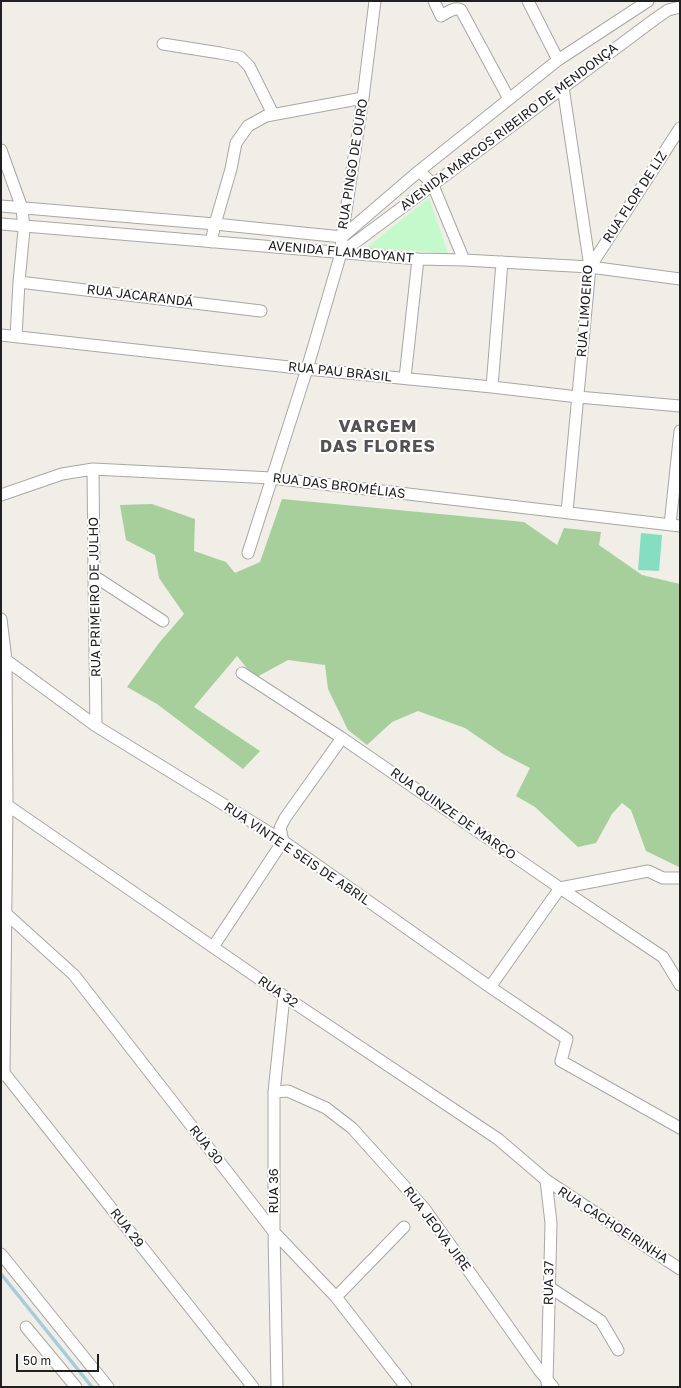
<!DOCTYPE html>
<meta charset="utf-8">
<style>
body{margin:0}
#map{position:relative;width:681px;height:1388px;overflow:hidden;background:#f0eee6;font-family:"Golos Text",sans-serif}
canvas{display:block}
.frame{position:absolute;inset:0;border:2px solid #202020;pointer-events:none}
.scale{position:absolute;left:16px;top:1354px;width:83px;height:18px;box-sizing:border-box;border:2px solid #202020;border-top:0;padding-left:5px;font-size:12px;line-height:14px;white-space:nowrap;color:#202020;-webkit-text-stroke:3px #fff;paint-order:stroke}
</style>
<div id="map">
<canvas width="681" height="1388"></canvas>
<div class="frame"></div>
<div class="scale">50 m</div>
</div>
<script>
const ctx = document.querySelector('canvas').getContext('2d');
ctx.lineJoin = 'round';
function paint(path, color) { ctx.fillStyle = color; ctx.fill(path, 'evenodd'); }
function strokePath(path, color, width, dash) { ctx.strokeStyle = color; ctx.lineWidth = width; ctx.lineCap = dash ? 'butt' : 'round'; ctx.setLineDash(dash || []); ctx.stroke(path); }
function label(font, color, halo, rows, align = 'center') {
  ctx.font = font + ' "Golos Text",sans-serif'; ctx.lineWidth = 4; ctx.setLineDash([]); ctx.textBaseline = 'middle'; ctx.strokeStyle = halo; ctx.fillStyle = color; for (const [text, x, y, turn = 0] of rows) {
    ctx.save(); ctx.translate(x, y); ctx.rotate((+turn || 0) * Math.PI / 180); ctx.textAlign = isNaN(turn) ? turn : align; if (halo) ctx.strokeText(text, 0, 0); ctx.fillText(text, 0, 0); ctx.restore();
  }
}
paint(new Path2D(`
 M282 499 524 522 557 545 564 528 601 532 599 545 642 575 680 584V864L679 867 646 851 631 810 622 803 612 814 596 843 578 847 535 807 516 796 530 768 503 754 465 728 418 711 392 722 367 745 348 730 328 689 325 665 288 660 255 678 237 656 194 707 260 751 243 769 157 704 127 687 159 643 184 614 159 578 155 555 126 540 120 505 152 504 195 519 194 551 226 562 235 573 260 562Z`), '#a7cf9b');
paint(new Path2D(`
 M429 198 448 253 366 248Z`), '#c4f9cc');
paint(new Path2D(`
 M641 533 662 535 659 571 638 570Z`), '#85dec2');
strokePath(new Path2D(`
 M1 1274 92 1387`), '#a7cddd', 3.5);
const minor = new Path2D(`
 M434 1 441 16C447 13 454 6 461 10L509 99
 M528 1 558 60
 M163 44 220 53 240 57 249 66 273 114
 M563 87 590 267 567 512
 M1 150 22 208 24 230 19 282 16 337
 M419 171 432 183 464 260
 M1 206 215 224 342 237 419 171 558 60 648 1
 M1 224 418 259 464 260 590 267 680 279
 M211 242 215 224 231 169 236 143 248 126 266 116 363 98
 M341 253 655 19 668 10 680 7
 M590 267 680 128
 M19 282 261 311
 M1 335 307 369 492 387 578 397 680 406
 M405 378 418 259
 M492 387 502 262
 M93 469 94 576 96 726
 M1 495 62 474 93 469 272 478 680 526
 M670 525 680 431
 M248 553 307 369 341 253 342 237 363 98 375 1
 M94 576 163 621
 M1 619 6 660 7 805 4 1072 1 1075
 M6 660 96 726 283 841 490 987 567 1039 561 1061 680 1128
 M242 673 342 738 560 888 663 957 680 985
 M7 805 284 996 498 1139 546 1180 680 1269
 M1 909 74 975 274 1232 336 1297 406 1387
 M213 947 283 841 280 828 285 818 342 738
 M490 987 560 888 648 871 663 878H680
 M1 1069 253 1387
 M274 1092 288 1091 326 1108 352 1128 424 1208 539 1370 553 1387
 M546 1180 551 1223 547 1383
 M1 1254 108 1387
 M549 1287 601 1321 618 1350
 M336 1297 404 1227
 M26 1327 76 1387
 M277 1387 274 1232V1092L284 996`);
strokePath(minor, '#a7a7a7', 13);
strokePath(minor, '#fff', 11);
label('13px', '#202020', '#fff', [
 ["AVENIDA MARCOS RIBEIRO DE MENDONÇA",509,127,-37],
 ["RUA PINGO DE OURO",353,164,-81],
 ["RUA FLOR DE LIZ",635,197,-57],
 ["AVENIDA FLAMBOYANT",341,252,5],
 ["RUA JACARANDÁ",140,296,7],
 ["RUA LIMOEIRO",585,311,-86],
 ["RUA PAU BRASIL",340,372,6],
 ["RUA DAS BROMÉLIAS",339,486,7],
 ["RUA PRIMEIRO DE JULHO",95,597,-91],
 ["RUA QUINZE DE MARÇO",453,814,35],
 ["RUA VINTE E SEIS DE ABRIL",297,854,34],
 ["RUA 32",278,992,34],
 ["RUA 30",206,1145,52],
 ["RUA 36",274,1191,-90],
 ["RUA CACHOEIRINHA",613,1225,33],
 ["RUA 29",127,1228,52],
 ["RUA JEOVA JIRE",437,1229,53],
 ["RUA 37",549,1283,-89]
]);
ctx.letterSpacing = '1px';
label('bold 17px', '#535353', '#fff', [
 ["VARGEM",378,427],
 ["DAS FLORES",378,447]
]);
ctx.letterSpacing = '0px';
</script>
